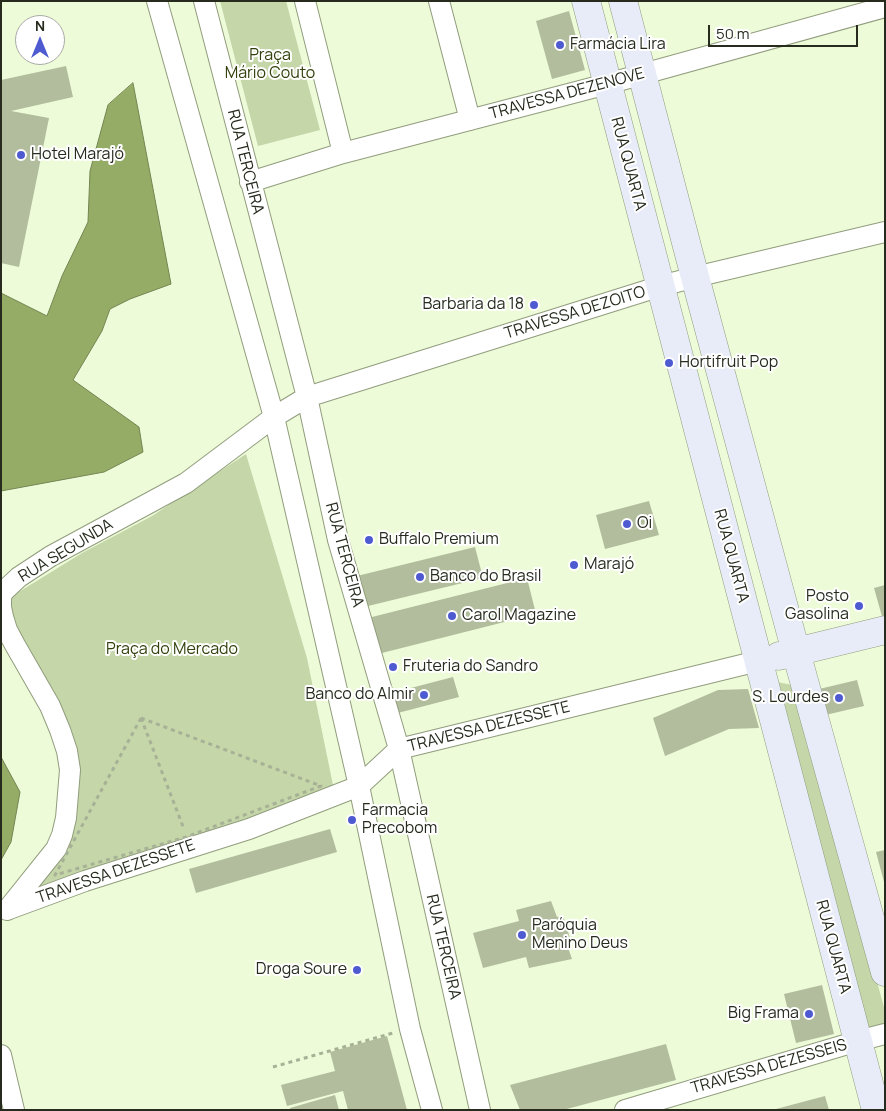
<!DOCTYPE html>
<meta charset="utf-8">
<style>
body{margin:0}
#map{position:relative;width:886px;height:1111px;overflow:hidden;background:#eefbd9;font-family:Manrope,sans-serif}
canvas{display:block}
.frame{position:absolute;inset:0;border:2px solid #262b1e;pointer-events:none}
.north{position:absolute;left:15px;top:15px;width:50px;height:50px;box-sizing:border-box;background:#fff;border:1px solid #a8aaa5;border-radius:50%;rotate:0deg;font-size:14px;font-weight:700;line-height:20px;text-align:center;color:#262b1e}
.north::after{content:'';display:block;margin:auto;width:18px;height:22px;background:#4e5ad0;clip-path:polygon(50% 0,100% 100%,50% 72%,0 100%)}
.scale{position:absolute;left:708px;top:25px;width:150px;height:22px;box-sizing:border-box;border:2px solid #262b1e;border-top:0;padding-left:6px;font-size:15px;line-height:18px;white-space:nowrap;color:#262b1e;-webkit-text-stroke:4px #fff;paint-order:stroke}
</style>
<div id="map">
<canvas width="886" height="1111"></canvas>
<div class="frame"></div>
<div class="north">N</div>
<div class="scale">50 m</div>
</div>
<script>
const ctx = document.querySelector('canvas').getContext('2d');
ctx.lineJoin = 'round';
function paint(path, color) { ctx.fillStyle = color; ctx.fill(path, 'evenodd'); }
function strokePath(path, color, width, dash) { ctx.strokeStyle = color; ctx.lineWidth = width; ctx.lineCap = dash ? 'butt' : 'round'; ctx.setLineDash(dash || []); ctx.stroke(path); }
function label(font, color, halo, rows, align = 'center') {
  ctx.font = font + ' Manrope,sans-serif'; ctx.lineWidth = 4; ctx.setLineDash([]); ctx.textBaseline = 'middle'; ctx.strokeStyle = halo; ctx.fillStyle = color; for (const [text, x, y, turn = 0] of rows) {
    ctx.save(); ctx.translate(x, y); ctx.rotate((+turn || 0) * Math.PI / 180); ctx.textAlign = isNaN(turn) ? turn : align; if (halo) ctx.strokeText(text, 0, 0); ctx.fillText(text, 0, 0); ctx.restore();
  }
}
paint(new Path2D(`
 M220 1H286L320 130 258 146Z
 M246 454 307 658 334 790 176 848 33 890 79 778 17 637 9 598 82 553 152 516Z
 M777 682 792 685 879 989 885 1011V1024L874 1029 863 1031Z`), '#c5d6a9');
const water = new Path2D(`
 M133 83 171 284 130 299 110 309 102 331 73 380 139 427 143 452 104 472 1 491V293L47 316 62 276 88 222 90 171 108 105Z
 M1 757 20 792 11 842 1 860Z`);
paint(water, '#95ac67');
strokePath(water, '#748551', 1);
paint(new Path2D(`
 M569 11 585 70 552 79 536 21Z
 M66 66 73 97 11 111 49 118 19 267 1 263V80Z
 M649 501 659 535 605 549 596 515Z
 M475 547 483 578 364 607 357 576Z
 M527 578 536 614 378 654 368 618Z
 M885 585V620H883L874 588Z
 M453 677 459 697 394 714 388 694Z
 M857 680 864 706 821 716 815 690Z
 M748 689 759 728 729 729 665 756 653 718 718 690Z
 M330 829 337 852 196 893 189 869Z
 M885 850V882H884L876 852Z
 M551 901 557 917 563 916 570 938 565 939 572 959 529 968 526 957 483 968 473 933 519 921 516 910Z
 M822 985 834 1034 796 1043 784 994Z
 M387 1036 407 1110H348L343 1091 287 1106 281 1085 335 1071 330 1052Z
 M666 1044 676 1080 563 1110H520L510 1085Z
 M335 1095 339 1110H290V1108Z
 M825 1096 829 1110H776V1109Z`), '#b1bd9d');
const street = new Path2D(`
 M157 1 274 417 359 786 410 1029 432 1110
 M204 1 307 397 338 540 399 749 480 1110
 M305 1 343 153
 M439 1 470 120
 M250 182 343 153 607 84 885 7
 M9 909 85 881 249 829 359 786 399 749 758 661
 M7 910 56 849 62 835 66 818 70 770 67 751 60 730 50 706 15 645 7 630 3 617 1 607V596L4 591 19 577 51 556 186 483 274 417 307 397 661 286 695 277 885 232
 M1 1055 14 1110
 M625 1110 858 1041 885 1034`);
const secondary = new Path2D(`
 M586 1 876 1110
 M623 1 695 277 796 652 885 972
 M779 656 885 630`);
strokePath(street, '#919d7d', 22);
strokePath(secondary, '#919d7d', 29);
strokePath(new Path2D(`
 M141 718 321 786 186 837 55 875Z
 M141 718 184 829
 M273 1067 393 1033`), '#a7b196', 3, [4, 4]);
strokePath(street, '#fff', 20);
strokePath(secondary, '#e8ecf9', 28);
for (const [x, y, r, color] of [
 [560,45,5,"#4e5ad0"],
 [21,155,5,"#4e5ad0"],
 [534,305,5,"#4e5ad0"],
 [669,363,5,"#4e5ad0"],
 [627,524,5,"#4e5ad0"],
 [369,540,5,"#4e5ad0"],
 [574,565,5,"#4e5ad0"],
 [420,577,5,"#4e5ad0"],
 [859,606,5,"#4e5ad0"],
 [452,616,5,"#4e5ad0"],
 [393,667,5,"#4e5ad0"],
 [424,695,5,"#4e5ad0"],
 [839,698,5,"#4e5ad0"],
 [352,820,5,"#4e5ad0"],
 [522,935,5,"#4e5ad0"],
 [357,970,5,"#4e5ad0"],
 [809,1014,5,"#4e5ad0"]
]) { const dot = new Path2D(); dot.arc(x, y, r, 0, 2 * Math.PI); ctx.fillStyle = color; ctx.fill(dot); strokePath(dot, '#fff', 2); }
label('16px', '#262b1e', '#fff', [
 ["Farmácia Lira",570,45],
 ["Hotel Marajó",31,155],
 ["Barbaria da 18",524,305,"right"],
 ["Hortifruit Pop",679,363],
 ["Oi",637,524],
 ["Buffalo Premium",379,540],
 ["Marajó",584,565],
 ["Banco do Brasil",430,577],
 ["Posto",849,597,"right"],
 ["Gasolina",849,615,"right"],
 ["Carol Magazine",462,616],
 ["Fruteria do Sandro",403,667],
 ["Banco do Almir",414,695,"right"],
 ["S. Lourdes",829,698,"right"],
 ["Farmacia",362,811],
 ["Precobom",362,829],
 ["Paróquia",532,926],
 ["Menino Deus",532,944],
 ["Droga Soure",347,970,"right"],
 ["Big Frama",799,1014,"right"]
], 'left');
label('16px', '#32410d', '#fff', [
 ["Praça",270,56],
 ["Mário Couto",270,74],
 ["Praça do Mercado",172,650]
]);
label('16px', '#262b1e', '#fff', [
 ["TRAVESSA DEZENOVE",567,94,-15],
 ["RUA TERCEIRA",245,162,76],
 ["RUA QUARTA",628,164,75],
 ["TRAVESSA DEZOITO",575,313,-17],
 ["RUA SEGUNDA",66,551,-31],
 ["RUA TERCEIRA",344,555,75],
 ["RUA QUARTA",731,556,75],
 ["TRAVESSA DEZESSETE",489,727,-14],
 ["TRAVESSA DEZESSETE",116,872,-19],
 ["RUA TERCEIRA",443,947,77],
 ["RUA QUARTA",833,947,75],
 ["TRAVESSA DEZESSEIS",769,1067,-16]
]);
</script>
